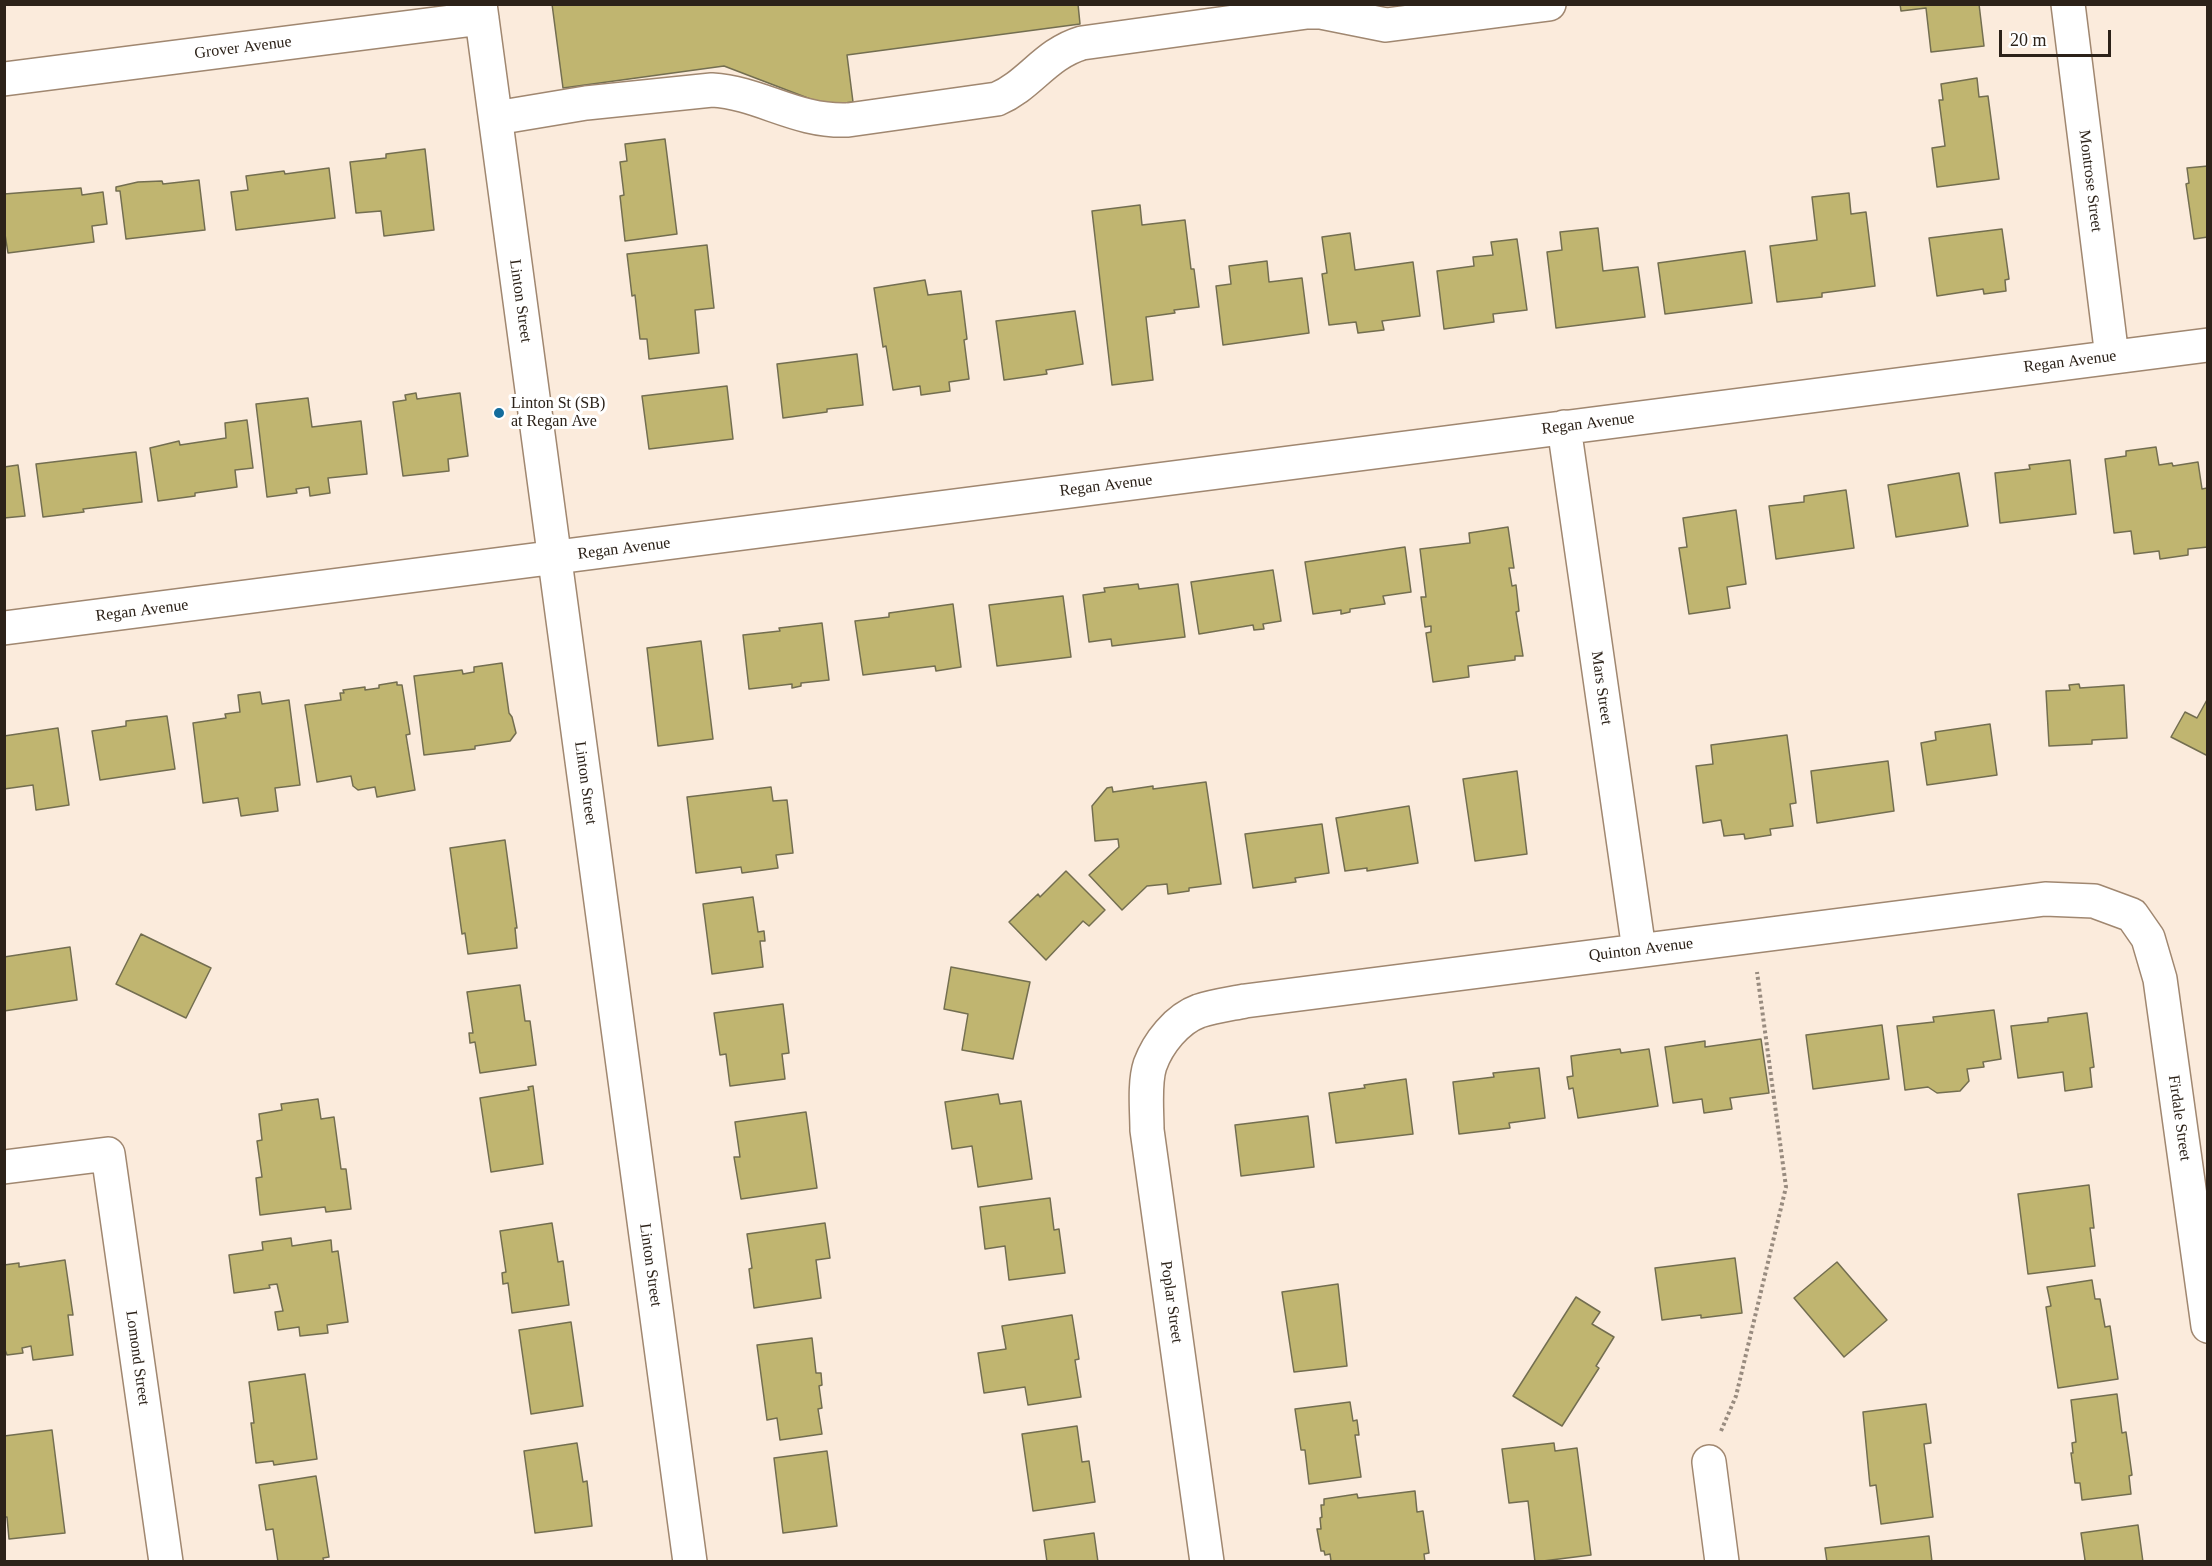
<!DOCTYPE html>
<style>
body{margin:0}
#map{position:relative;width:2212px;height:1566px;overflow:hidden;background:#fbebdc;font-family:Georgia,serif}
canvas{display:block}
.frame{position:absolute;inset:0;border:6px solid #2c2219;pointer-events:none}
.scale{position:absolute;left:1999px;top:30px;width:112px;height:27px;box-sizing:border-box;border:3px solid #2c2219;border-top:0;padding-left:8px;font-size:18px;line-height:21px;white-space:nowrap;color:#2c2219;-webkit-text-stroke:4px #fff;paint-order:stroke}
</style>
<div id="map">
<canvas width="2212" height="1566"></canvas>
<div class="frame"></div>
<div class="scale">20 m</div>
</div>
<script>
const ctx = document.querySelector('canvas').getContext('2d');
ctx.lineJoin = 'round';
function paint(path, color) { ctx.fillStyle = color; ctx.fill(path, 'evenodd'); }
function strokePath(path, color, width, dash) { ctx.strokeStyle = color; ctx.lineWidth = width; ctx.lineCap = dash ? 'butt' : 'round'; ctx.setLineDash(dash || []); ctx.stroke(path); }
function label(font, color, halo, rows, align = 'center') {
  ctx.font = font + ' Georgia,serif'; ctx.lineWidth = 6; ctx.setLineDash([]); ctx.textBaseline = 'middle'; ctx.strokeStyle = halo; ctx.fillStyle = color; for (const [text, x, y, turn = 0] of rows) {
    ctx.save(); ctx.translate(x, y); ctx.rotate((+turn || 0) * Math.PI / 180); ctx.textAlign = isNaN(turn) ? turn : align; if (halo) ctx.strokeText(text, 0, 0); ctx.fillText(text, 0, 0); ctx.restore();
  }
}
const building = new Path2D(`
 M552 4H1078L1080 24 847 55 853 102 826 105 724 66 563 88Z
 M1900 4H1979L1984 46 1931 52 1926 8 1901 11Z
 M1977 78 1979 97 1988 96 1999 179 1937 187 1932 148 1945 146 1939 100H1943L1941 84Z
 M665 139 677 234 625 241 620 196 624 195 620 162 627 161 625 144Z
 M425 149 434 230 384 236 381 211 356 213 350 162 386 158V154Z
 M2208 166V237L2194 239 2186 184 2189 183 2187 168Z
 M329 168 335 218 236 230 231 192 248 190 246 176 284 171 285 174Z
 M199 180 205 230 126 239 120 191H116V187L138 182 162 181 163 184Z
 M81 188 82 195 103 192 107 224 92 226 94 242 8 253 4 228V194Z
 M1849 193 1851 214 1866 212 1875 286 1822 293V297L1777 302 1770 246 1817 240 1812 197Z
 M1140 205 1142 225 1185 220 1191 269H1194L1199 307 1174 310 1175 313 1146 317 1153 380 1112 385 1092 211Z
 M1598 228 1603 271 1638 267 1645 317 1556 328 1547 252 1562 250 1560 232Z
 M2002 229 2009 279 2005 280 2006 291 1984 294 1983 289 1937 296 1929 238Z
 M1350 233 1355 270 1413 262 1420 316 1382 321 1384 330 1358 333 1356 322 1329 325 1322 274 1327 273 1322 237Z
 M1517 239 1527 310 1493 314 1494 322 1444 329 1437 271 1474 266 1473 257 1493 255 1491 242Z
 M707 245 714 308 695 310 699 353 649 359 647 339H640L635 295 632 296 627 254Z
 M1745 251 1752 303 1665 314 1658 263Z
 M1267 261 1269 282 1302 278 1309 333 1223 345 1216 286 1231 284 1229 266Z
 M925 280 928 295 961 291 967 339 964 340 969 379 949 382 950 391 921 395 920 386 893 390 886 346 883 347 874 288Z
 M1075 311 1083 364 1046 370 1047 374 1004 380 996 321Z
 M857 354 863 405 827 409V412L783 418 777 364Z
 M727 386 733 439 649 449 642 396Z
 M416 393 417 399 460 393 468 456 448 459 449 471 403 476 393 402 406 400 405 395Z
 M308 398 312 427 361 421 367 474 328 478 330 493 310 496 309 487 296 489 297 493 267 497 256 404Z
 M247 420 253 468 235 470 237 487 195 493V496L158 501 150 448 179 441 180 445 226 438 225 423Z
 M2156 447 2159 465 2172 463 2173 466 2198 462 2202 489 2207 488 2208 547 2188 549V555L2160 559 2159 551 2134 554 2131 531 2114 533 2105 459 2126 456V451Z
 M136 452 142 502 83 509 84 512 43 517 36 464Z
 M2070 460 2076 514 2000 523 1995 473 2030 469 2029 465Z
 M18 465 25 516 4 518V467Z
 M1959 473 1968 526 1896 537 1888 485Z
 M1846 490 1854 548 1776 559 1769 506 1804 502V496Z
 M1736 510 1746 584 1727 587 1730 608 1689 614 1679 548 1687 547 1683 518Z
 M1508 527 1514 568H1509L1512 586 1516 585 1519 611 1516 612 1523 656H1515V660L1468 666 1469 677 1433 682 1426 633 1431 632V626L1425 627 1421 597H1426L1420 549 1470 543 1469 533Z
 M1405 547 1411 592 1383 596 1385 604 1350 609V612L1341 614V610L1313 614 1305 562Z
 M1273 570 1281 621 1263 624 1264 629 1254 630 1253 625 1199 634 1191 582Z
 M1138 584 1139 589 1178 584 1185 637 1112 646 1111 639 1089 642 1083 595 1105 592 1104 588Z
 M1063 596 1071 657 997 666 989 605Z
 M953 604 961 667 936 671 935 666 863 675 855 621 889 617V613Z
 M822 623 829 680 801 683V686L792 688V684L749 689 743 635 780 631 779 628Z
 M701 641 713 739 658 746 647 648Z
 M502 663 509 713 512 717 516 733 510 741 475 746V749L424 755 414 676 462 670 463 674 474 672V667Z
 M397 682V685H402L410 734 406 735 415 790 377 797 375 787 358 790 353 786 351 776 317 782 305 705 341 700 340 693H344L343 690 365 687V690L379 688V685Z
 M2079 684 2080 688 2124 685 2127 738 2092 740V744L2049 746 2046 691 2070 690 2069 685Z
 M260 692 262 704 289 700 300 785 275 788 278 811 241 816 238 798 203 803 193 723 226 718 225 714 240 712 238 695Z
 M2208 698V756L2171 737 2185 712 2197 718Z
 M167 716 175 769 100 780 92 731 126 726V721Z
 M1990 724 1997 775 1927 785 1921 743 1936 740 1935 732Z
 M58 728 69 805 36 810 33 785 4 789V736Z
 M1787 735 1796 803 1790 804 1793 826 1770 829 1771 835 1745 839 1744 834 1724 836 1721 820 1703 823 1696 766 1713 764 1711 745Z
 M1888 761 1894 811 1817 823 1811 771Z
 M1517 771 1527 854 1475 861 1463 779Z
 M1206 782 1221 884 1189 888V891L1168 894 1167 884 1147 886 1122 910 1089 875 1119 847 1118 839 1095 841 1092 806 1107 788 1112 787 1113 792 1153 786V789Z
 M771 787 773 801 787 800 793 853 776 855 778 868 742 873 741 867 696 873 687 797Z
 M1409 806 1418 863 1367 871V868L1345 871 1336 818Z
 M1322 824 1329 873 1295 878 1296 882 1253 888 1245 834Z
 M505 840 517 928H515L517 948 468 954 465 933 462 934 450 848Z
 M1066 871 1105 910 1089 926 1083 921 1046 960 1009 922 1038 894 1040 897Z
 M753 897 758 932 764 931 765 941H760L763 967 712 974 703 904Z
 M141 934 211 968 186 1018 116 984Z
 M70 947 77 1000 4 1011V957Z
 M951 967 1030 982 1013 1059 962 1050 968 1014 944 1009Z
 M520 985 525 1021H530L536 1065 480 1073 475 1042 470 1043 469 1033H473L467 992Z
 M783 1004 789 1053 782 1054 785 1079 730 1086 726 1054 720 1055 714 1013Z
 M1994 1010 2001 1059 1983 1062 1984 1067 1967 1069 1969 1081 1960 1091 1937 1093 1928 1087 1905 1090 1897 1026 1934 1022 1933 1017Z
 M2087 1013 2094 1067 2090 1068 2092 1087 2065 1091 2063 1072 2018 1078 2011 1026 2048 1022V1018Z
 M1882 1025 1889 1079 1813 1089 1806 1035Z
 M1761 1039 1769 1093 1730 1098 1732 1109 1704 1113 1702 1099 1673 1103 1665 1047 1705 1041V1047Z
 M1620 1049 1621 1053 1649 1049 1658 1106 1578 1118 1573 1088 1569 1089 1567 1077 1573 1076 1571 1056Z
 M1539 1068 1545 1118 1509 1123 1510 1128 1459 1134 1453 1082 1494 1077 1493 1073Z
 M1406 1079 1413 1134 1336 1143 1329 1093 1365 1088 1364 1085Z
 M533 1086 543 1164 491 1172 480 1098 529 1090 528 1087Z
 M998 1094 1000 1104 1021 1101 1032 1179 978 1187 972 1146 952 1149 945 1102Z
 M318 1099 321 1119 334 1117 341 1169H346L351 1209 326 1212 325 1207 260 1215 256 1178 262 1177 257 1141 262 1140 259 1114 282 1110 281 1104Z
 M806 1112 817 1188 741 1199 734 1157H740L735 1122Z
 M1308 1116 1314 1167 1241 1176 1235 1125Z
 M2089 1185 2094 1228H2090L2095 1266 2028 1274 2018 1194Z
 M1050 1198 1054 1230 1059 1229 1065 1273 1009 1280 1005 1246 985 1249 980 1207Z
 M552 1223 558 1262 563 1261 569 1305 512 1313 508 1283 503 1284 502 1273 506 1272 500 1231Z
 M825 1223 830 1258 816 1260 821 1298 754 1308 749 1269 752 1268 747 1234Z
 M291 1238 292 1246 331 1240 332 1252 338 1251 348 1322 327 1325 328 1333 300 1336 299 1327 278 1330 275 1312 283 1311 277 1284 269 1285 270 1288 234 1293 229 1255 263 1250 262 1242Z
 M1735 1258 1742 1313 1701 1318V1315L1662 1320 1655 1268Z
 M65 1260 73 1315H68L73 1355 33 1360 31 1346 22 1348 23 1353 7 1355 4 1347V1265L19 1263V1267Z
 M1837 1262 1887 1320 1844 1357 1794 1298Z
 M2092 1280 2095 1299H2100L2105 1327 2110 1326 2118 1379 2058 1388 2046 1307 2051 1306 2047 1287Z
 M1338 1284 1347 1366 1294 1372 1282 1292Z
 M1576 1297 1600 1312 1592 1324 1614 1337 1596 1366 1599 1368 1562 1426 1513 1396Z
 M1072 1315 1079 1359 1075 1360 1081 1397 1028 1405 1025 1387 984 1393 978 1353 1006 1349 1002 1326Z
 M571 1322 583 1406 531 1414 519 1330Z
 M812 1338 816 1373H821L822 1385 819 1386 822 1408 818 1409 822 1434 780 1440 777 1418 767 1420 757 1345Z
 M305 1374 317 1459 274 1465 273 1461 256 1463 251 1423H254L249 1382Z
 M2117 1394 2122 1433 2126 1432 2132 1475 2129 1476 2131 1494 2082 1500 2080 1483H2075L2071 1453H2073L2072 1443 2076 1442 2071 1400Z
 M1350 1402 1353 1421 1357 1420 1359 1435H1355L1361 1477 1309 1484 1305 1450H1301L1295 1409Z
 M1926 1404 1931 1443 1924 1444 1933 1517 1881 1524 1876 1485 1870 1486 1863 1412Z
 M1077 1426 1082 1462 1089 1461 1095 1502 1033 1511 1022 1434Z
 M52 1430 65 1533 9 1539 7 1517H4V1436Z
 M577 1443 583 1482 587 1481 592 1526 535 1533 524 1451Z
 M1554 1443 1555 1451 1577 1448 1591 1555 1535 1562 1528 1501 1509 1503 1502 1449Z
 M827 1451 837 1526 783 1533 774 1458Z
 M316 1476 329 1557 323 1558 324 1562H278L273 1529 266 1530 259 1485Z
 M1415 1491 1417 1512 1423 1511 1429 1553 1424 1554 1425 1562H1326L1331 1561 1330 1554 1325 1555 1324 1551H1321L1317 1529H1321L1320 1518 1322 1517 1321 1505H1324V1499L1357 1494 1358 1498Z
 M2138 1525 2143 1562H2082L2085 1560 2081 1533Z
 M1094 1533 1098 1562H1047L1044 1540Z
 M1929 1536 1932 1562H1827L1825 1548Z`);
paint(building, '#c0b570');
strokePath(building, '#736e50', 1.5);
const minor = new Path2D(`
 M480 4 690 1562
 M2068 4 2112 357
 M4 79 482 18
 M496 118 586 103 712 90C761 93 795 122 848 120L997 99C1030 85 1045 54 1082 43L1307 12H1321L1386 25 1549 4
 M1564 427 1639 950
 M4 628 2208 345
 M4 1167 108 1154 166 1562
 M1709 1462 1722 1562
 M1207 1562 1147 1130C1147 1112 1144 1083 1150 1065 1158 1043 1177 1019 1199 1011 1214 1006 1230 1004 1245 1001L2045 899 2094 901 2132 915 2148 938 2160 979 2208 1326`);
strokePath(minor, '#a08770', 36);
strokePath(new Path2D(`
 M1721 1431 1736 1396 1786 1187 1757 972`), '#988b7f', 4, [3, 3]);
strokePath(minor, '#fff', 33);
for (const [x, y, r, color] of [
 [499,413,6,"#136c9c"]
]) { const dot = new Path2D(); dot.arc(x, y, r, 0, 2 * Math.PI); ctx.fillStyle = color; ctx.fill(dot); strokePath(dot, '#fff', 2); }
label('16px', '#2c2219', '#fff', [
 ["Grover Avenue",243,48,-7],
 ["Montrose Street",2090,181,83],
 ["Linton Street",520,301,82],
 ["Regan Avenue",2070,362,-7],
 ["Regan Avenue",1588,424,-7],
 ["Regan Avenue",1106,486,-7],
 ["Regan Avenue",624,549,-7],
 ["Regan Avenue",142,611,-7],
 ["Mars Street",1601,688,82],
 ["Linton Street",585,783,82],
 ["Quinton Avenue",1641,950,-7],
 ["Firdale Street",2179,1118,82],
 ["Linton Street",650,1265,82],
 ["Poplar Street",1171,1302,82],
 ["Lomond Street",137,1358,82]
]);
label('16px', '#2c2219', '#fff', [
 ["Linton St (SB)",511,404],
 ["at Regan Ave",511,422]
], 'left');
</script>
